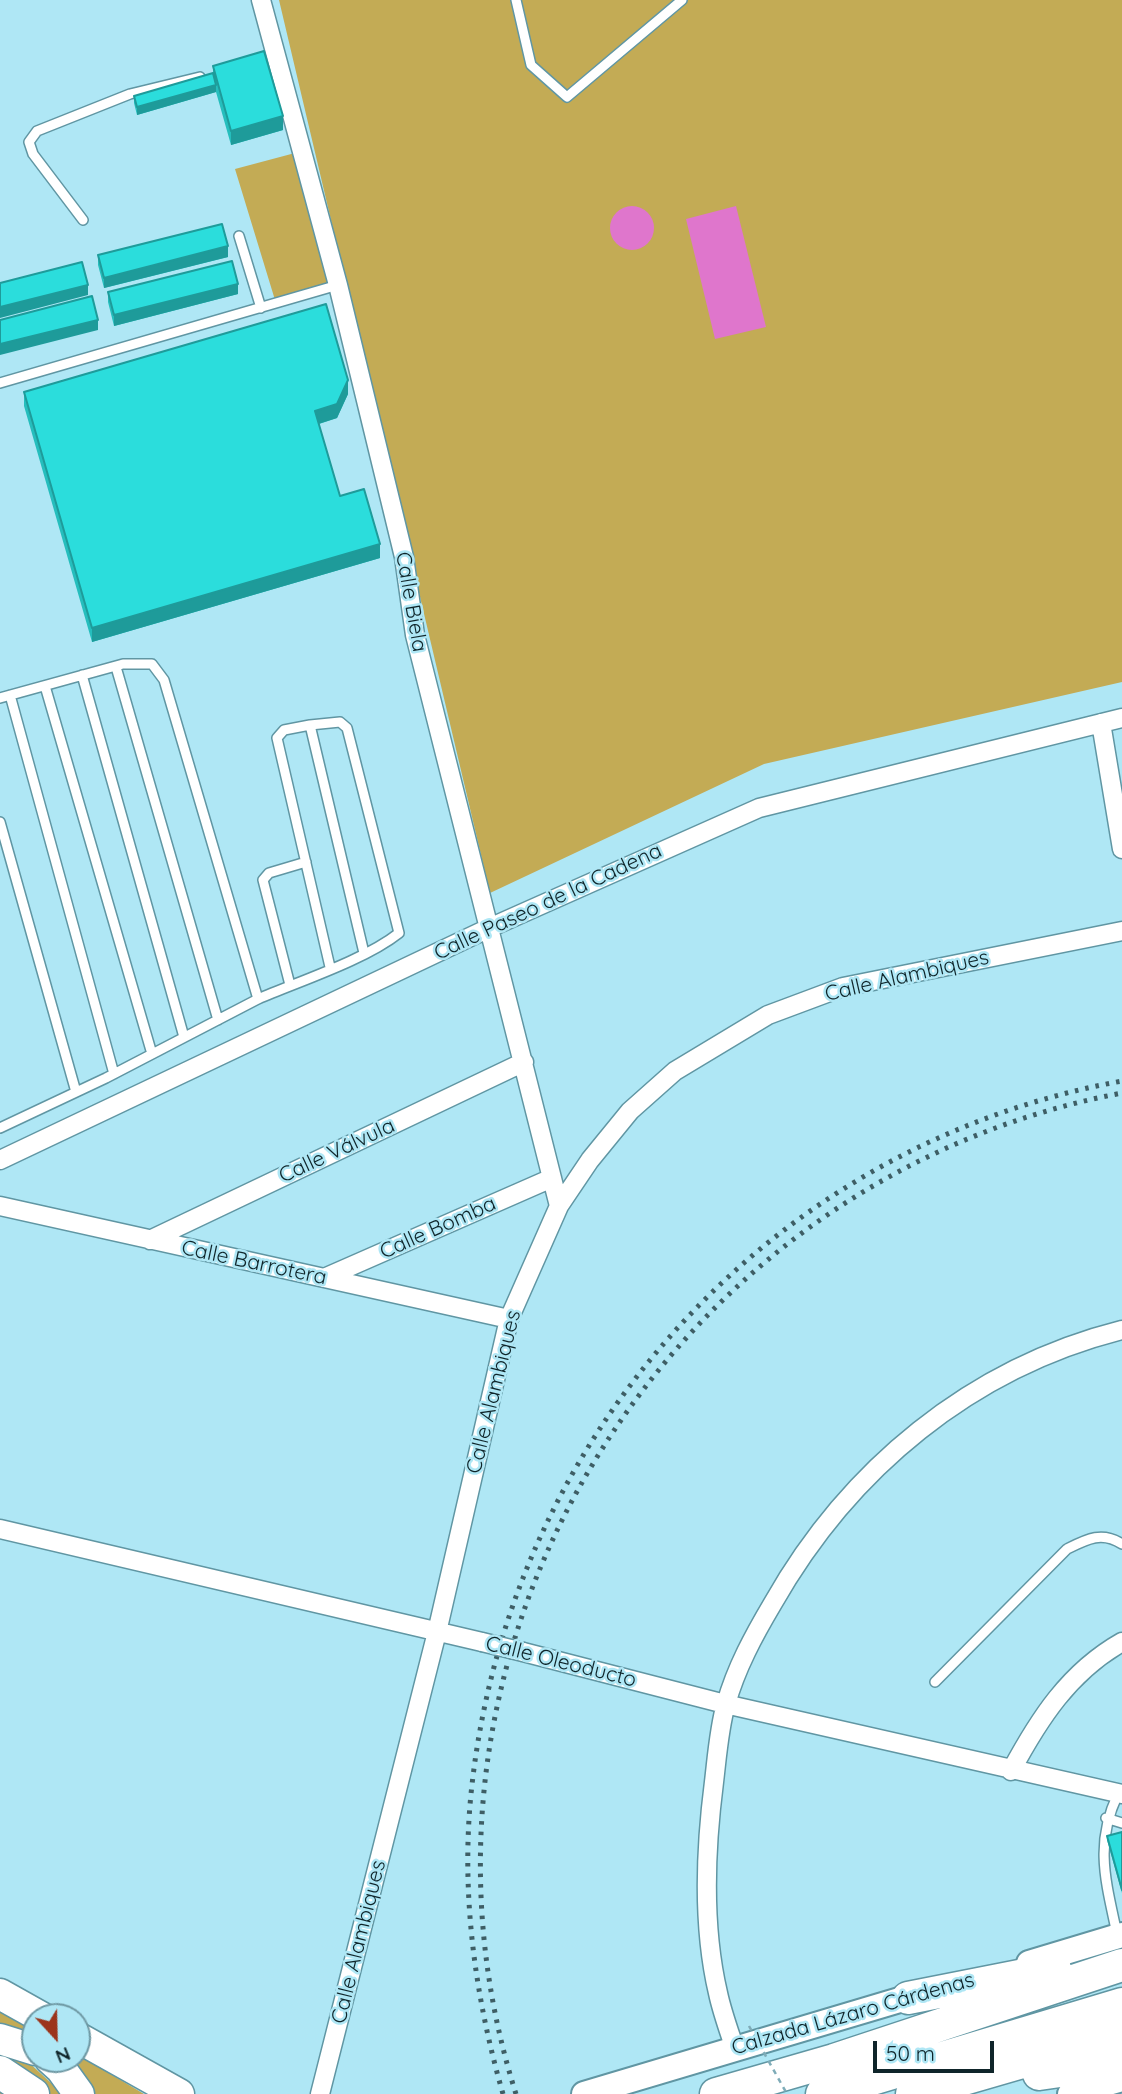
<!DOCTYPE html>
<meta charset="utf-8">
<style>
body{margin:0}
#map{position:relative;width:1122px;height:2094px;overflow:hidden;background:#afe7f5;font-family:Quicksand,sans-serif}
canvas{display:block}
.north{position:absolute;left:21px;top:2003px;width:70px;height:70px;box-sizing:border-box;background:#afe7f5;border:2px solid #6f99a4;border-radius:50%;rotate:158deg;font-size:19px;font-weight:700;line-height:28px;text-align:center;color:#0f252a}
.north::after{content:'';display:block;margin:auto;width:24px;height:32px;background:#9c341b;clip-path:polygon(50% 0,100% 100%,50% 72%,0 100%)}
.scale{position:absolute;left:873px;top:2041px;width:121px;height:32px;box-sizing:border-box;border:4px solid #0f252a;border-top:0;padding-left:9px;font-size:21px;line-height:24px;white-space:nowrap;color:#0f252a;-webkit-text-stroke:5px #afe7f5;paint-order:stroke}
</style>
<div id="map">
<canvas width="1122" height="2094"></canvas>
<div class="north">N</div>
<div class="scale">50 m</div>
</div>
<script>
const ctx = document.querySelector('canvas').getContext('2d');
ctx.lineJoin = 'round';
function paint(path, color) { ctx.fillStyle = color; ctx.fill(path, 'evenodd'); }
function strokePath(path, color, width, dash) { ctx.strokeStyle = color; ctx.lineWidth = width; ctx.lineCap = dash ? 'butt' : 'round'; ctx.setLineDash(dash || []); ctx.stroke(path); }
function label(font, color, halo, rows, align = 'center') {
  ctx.font = font + ' Quicksand,sans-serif'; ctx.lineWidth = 5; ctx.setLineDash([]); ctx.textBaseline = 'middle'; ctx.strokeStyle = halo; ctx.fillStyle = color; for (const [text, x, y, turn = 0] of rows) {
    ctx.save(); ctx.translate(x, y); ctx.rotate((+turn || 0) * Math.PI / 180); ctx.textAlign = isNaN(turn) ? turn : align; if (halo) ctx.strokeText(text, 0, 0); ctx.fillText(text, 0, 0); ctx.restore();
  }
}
paint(new Path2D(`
 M279 0H1122V682L764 764 490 893Z
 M295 153 332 282 275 300 235 169Z
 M0 2009 35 2029V2034L0 2027Z
 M0 2050 25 2059 63 2094H0Z
 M77 2054 144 2094H95L68 2059H77Z`), '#c3ab55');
paint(new Path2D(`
 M736 206 766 327 715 339 686 219Z
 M610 228a22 22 0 1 1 44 0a22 22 0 1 1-44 0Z`), '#df76cc');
const service = new Path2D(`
 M516 0 531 65 567 97 682 0
 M83 220 33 154 29 142 37 131 130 94 200 77
 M239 236 261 308
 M0 383 338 285
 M116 667 218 1020
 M82 675 184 1037
 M45 686 152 1054
 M10 695 114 1074
 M0 698 123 664H152L164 680 258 999C300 981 365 960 399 933L347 728 340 722 310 725 364 953
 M310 725 284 730 277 738 330 967
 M0 822 76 1092
 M290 985 263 880 269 873 306 862
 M0 1128 106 1078 258 999
 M935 1682 1067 1549C1087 1539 1102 1531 1122 1544
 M1106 1818 1122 1823
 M1117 1934C1106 1882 1094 1844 1118 1794`);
const minor = new Path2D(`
 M261 0 338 285 404 557 415 635 559 1206
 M1101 723 1122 849
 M0 1160 487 929 759 808 1122 718
 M0 1206 509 1319
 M150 1240 524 1062
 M324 1278 552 1178
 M0 1529 482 1642
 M523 1652 725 1704 1122 1794
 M1011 1771C1039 1719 1069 1672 1122 1642
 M735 2049C729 2031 722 2012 718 1993 702 1925 705 1852 714 1782 717 1757 719 1728 726 1704 736 1668 754 1635 773 1603 849 1469 971 1368 1122 1330
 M320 2094 437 1632 509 1319 559 1206 590 1160 630 1111 675 1071 768 1015 843 987 1122 931`);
const secondary = new Path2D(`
 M1029 1963 1122 1935
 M584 2094 923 1993
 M1070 2094 1122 2079`);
const trunk = new Path2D(`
 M0 1994 41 2017
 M77 2037 179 2094
 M0 2039 35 2050
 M50 2059 61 2069 79 2094`);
const motorway = new Path2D(`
 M908 1998 1055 1969
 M0 2072 33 2094
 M1039 2074 1122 2062
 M716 2094 834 2060 1122 1965
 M822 2094 1122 2004
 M912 2094 1122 2033`);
strokePath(service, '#6096a3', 12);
strokePath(minor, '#6096a3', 21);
strokePath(secondary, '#6096a3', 28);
strokePath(trunk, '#6096a3', 33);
strokePath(motorway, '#6096a3', 35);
strokePath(service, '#fff', 9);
strokePath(minor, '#fff', 18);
strokePath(secondary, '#fff', 24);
strokePath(trunk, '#fff', 30);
strokePath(motorway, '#fff', 32);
strokePath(new Path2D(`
 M503 2094C475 1997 461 1895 471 1794 507 1439 768 1145 1122 1081
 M516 2094C375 1650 668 1178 1122 1093`), '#3e5e65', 5, [3.5, 7]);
const minorBridge = new Path2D(`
 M482 1642 523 1652`);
strokePath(minorBridge, '#6096a3', 21, []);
strokePath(new Path2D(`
 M749 2026 787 2094`), '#7facb8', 2.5, [5, 5]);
strokePath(minorBridge, '#fff', 18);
paint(new Path2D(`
 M213 66 283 130 231 145 216 92 137 115 134 103V96L213 73Z
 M98 255 228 257 104 288 98 265Z
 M108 292 238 294 114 326 108 302Z
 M24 392 348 394 337 418 319 424 340 496 380 558 92 642 24 406Z
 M1122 1832V1893L1107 1840V1836Z`), '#25bebd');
paint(new Path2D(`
 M216 85V92L137 115V107Z
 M283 116V130L231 145V131Z
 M228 246V257L104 288V278Z
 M238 284V294L114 326V315Z
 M88 285V295L0 318V307Z
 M98 320V330L0 355V344Z
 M348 380V394L337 418 315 425V411Z
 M380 544V558L92 642V628Z`), '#1e9b9a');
const building = new Path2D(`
 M264 51 283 116 231 131 213 66Z
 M213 73 216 85 137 107 134 96Z
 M222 224 228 246 104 278 98 255Z
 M232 261 238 284 114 315 108 292Z
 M82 262 88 285 0 307V283Z
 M92 296 98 320 0 344V320Z
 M326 304 348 380 337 404 315 411 340 496 364 489 380 544 92 628 24 392Z
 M1122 1832V1890L1107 1836Z`);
paint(building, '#2bdddc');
strokePath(building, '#1e9b9a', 2);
label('21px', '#0f252a', '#afe7f5', [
 ["Calle Biela",411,602,80],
 ["Calle Paseo de la Cadena",548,902,-25],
 ["Calle Alambiques",907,976,-13],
 ["Calle Válvula",337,1151,-25],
 ["Calle Bomba",438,1228,-24],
 ["Calle Barrotera",254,1263,12],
 ["Calle Alambiques",494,1392,-76],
 ["Calle Oleoducto",561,1662,14],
 ["Calle Alambiques",359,1942,-76],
 ["Calzada Lázaro Cárdenas",853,2014,-16]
]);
</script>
